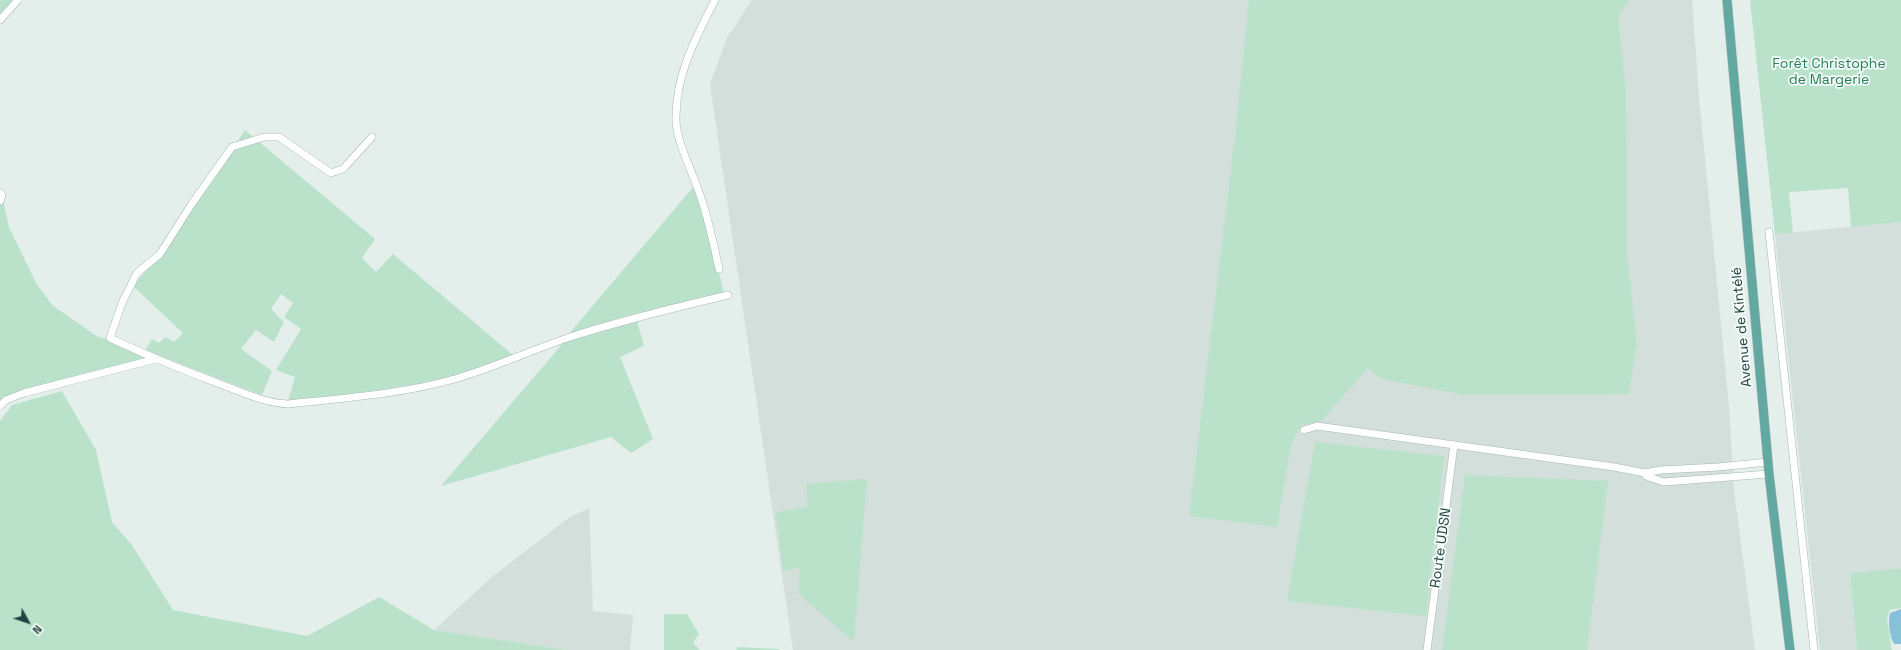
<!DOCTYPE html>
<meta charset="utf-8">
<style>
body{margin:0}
#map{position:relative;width:1901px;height:650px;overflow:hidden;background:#e4efeb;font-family:"Space Grotesk",sans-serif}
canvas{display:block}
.north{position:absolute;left:8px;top:602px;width:40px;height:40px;-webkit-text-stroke:3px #f5fbf9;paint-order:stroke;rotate:130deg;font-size:11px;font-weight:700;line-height:16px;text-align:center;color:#21433f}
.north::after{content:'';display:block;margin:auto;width:14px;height:18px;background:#21433f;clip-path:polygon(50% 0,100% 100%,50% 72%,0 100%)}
</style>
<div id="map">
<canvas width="1901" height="650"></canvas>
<div class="north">N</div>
</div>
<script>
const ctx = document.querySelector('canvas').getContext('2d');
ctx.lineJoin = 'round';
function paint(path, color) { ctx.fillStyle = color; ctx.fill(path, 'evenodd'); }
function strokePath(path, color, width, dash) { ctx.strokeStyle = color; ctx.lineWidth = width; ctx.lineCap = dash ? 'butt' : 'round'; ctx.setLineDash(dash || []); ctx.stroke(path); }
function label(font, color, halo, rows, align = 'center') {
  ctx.font = font + ' "Space Grotesk",sans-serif'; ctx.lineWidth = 3.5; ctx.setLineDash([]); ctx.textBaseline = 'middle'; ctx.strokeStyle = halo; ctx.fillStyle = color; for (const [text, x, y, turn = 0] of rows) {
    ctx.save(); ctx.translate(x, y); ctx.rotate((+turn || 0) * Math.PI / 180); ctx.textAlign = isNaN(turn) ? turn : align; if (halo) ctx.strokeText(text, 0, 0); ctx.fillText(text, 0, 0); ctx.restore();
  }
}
paint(new Path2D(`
 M752 0H1692L1699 97 1729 407 1734 491 1755 650H793L710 84 727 38Z
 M1901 222V568L1850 573 1857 650H1820L1775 234Z
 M589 508 593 611 633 615 630 650H567L434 630 492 577 567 519Z`), '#d2dfdb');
paint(new Path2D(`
 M0 0H14L0 16Z
 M1249 0H1629L1618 16 1626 89 1627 253 1637 345 1629 394 1464 395 1382 379 1368 368 1321 421 1301 425 1291 445 1277 527 1189 516 1236 128Z
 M1750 0H1901V222L1851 227 1848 188 1789 192 1793 233 1775 234Z
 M245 130 375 239 362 258 376 272 393 254 513 355C487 365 460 375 431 381 384 391 336 395 288 401L295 377 276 370 301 329 284 317 293 303 281 294 271 309 284 322 274 342 256 330 241 349 272 371 262 395 145 351 152 339 159 343 165 337 174 342 183 333 133 286 171 242Z
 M694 186 699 199 724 292 627 316 568 335Z
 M2 196 9 227 36 283 52 305 98 337 109 339 155 359 0 403V203Z
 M637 321 644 346 620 357 653 439 631 453 611 437 441 486 563 343 595 330Z
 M62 391 96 450 112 522 132 545 173 610 307 636 379 597 434 630 567 650H0V421L12 405Z
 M1315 442 1444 456 1426 616 1287 601Z
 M1465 475 1608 481 1587 650H1442Z
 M867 479 854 642 798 593 800 568 783 571 776 512 808 507 806 484Z
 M1901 568V608L1890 610 1887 618 1892 650H1857L1850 573Z
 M664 614H687L699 634 693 643 700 650H664Z
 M738 647 779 649 780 650H736Z`), '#bae2cb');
paint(new Path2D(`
 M1901 609V644H1894C1889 635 1888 622 1890 613Z`), '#86c0d9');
const minor = new Path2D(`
 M715 0C696 37 676 74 676 117 675 141 694 174 701 198 709 221 714 245 719 269
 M0 20 18 0
 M372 137 343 169 331 173 279 137H264L232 147 191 205 160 254 137 273 122 303 110 338C146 355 183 370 220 384 242 392 264 403 288 404 344 398 404 394 458 378 495 367 530 351 567 338 619 321 673 308 728 295
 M0 193 2 195 0 201
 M1769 232 1814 650
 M0 406 6 400 24 393 156 359
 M1304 430 1317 426 1614 467 1645 473 1661 470 1718 467 1768 462
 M1645 473 1646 476 1664 482 1769 474
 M1427 650 1454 445`);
const major = new Path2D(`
 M1727 0 1769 474 1790 650`);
strokePath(minor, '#a6b8b4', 8);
strokePath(major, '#c1cac9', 10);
strokePath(minor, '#fff', 7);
strokePath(major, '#63a9a2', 9);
label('14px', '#267f55', '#f5fbf9', [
 ["Forêt Christophe",1829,64],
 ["de Margerie",1829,80]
]);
label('14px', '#21433f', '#f5fbf9', [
 ["Avenue de Kintélé",1742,327,-95],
 ["Route UDSN",1441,548,-82]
]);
</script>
